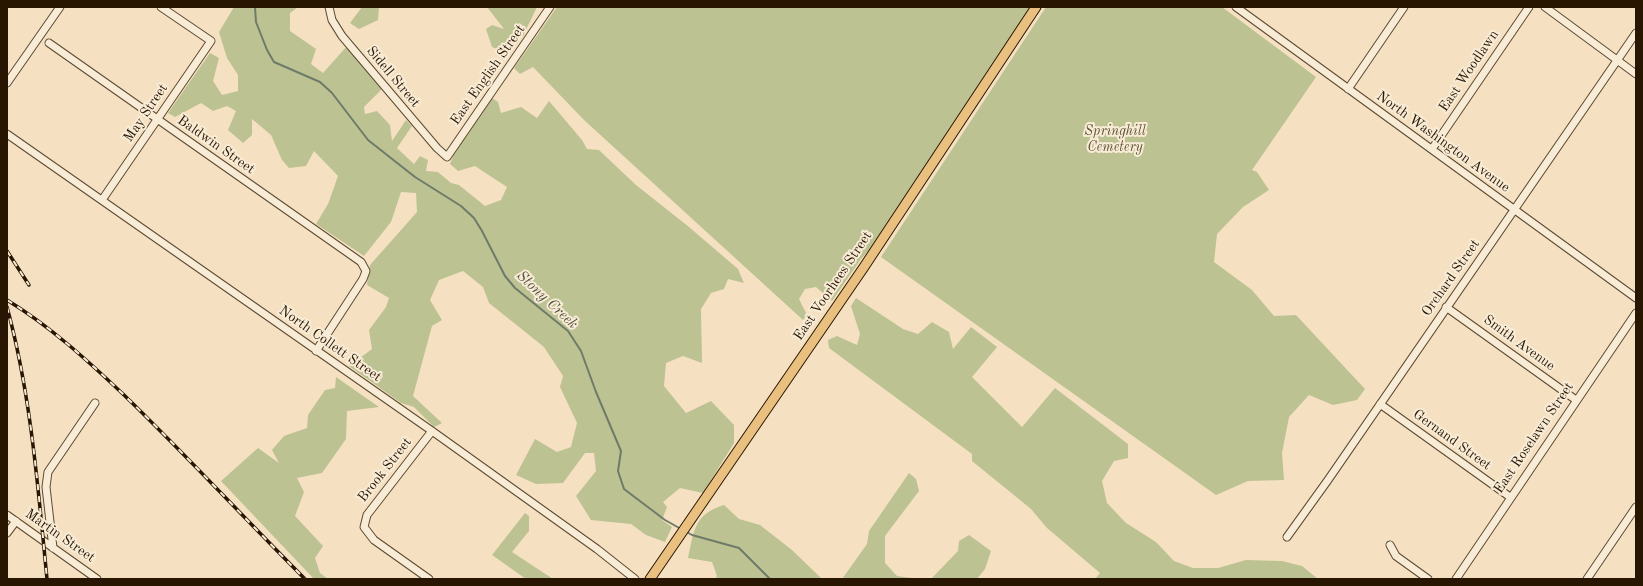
<!DOCTYPE html>
<style>
body{margin:0}
#map{position:relative;width:1643px;height:586px;overflow:hidden;background:#f5e1c1;font-family:"Old Standard TT",serif}
canvas{display:block}
.frame{position:absolute;inset:0;border:8px solid #291601;pointer-events:none}
</style>
<div id="map">
<canvas width="1643" height="586"></canvas>
<div class="frame"></div>
</div>
<script>
const ctx = document.querySelector('canvas').getContext('2d');
ctx.lineJoin = 'round';
function paint(path, color) { ctx.fillStyle = color; ctx.fill(path, 'evenodd'); }
function strokePath(path, color, width, dash) { ctx.strokeStyle = color; ctx.lineWidth = width; ctx.lineCap = dash ? 'butt' : 'round'; ctx.setLineDash(dash || []); ctx.stroke(path); }
function label(font, color, halo, rows, align = 'center') {
  ctx.font = font + ' "Old Standard TT",serif'; ctx.lineWidth = 4; ctx.setLineDash([]); ctx.textBaseline = 'middle'; ctx.strokeStyle = halo; ctx.fillStyle = color; for (const [text, x, y, turn = 0] of rows) {
    ctx.save(); ctx.translate(x, y); ctx.rotate((+turn || 0) * Math.PI / 180); ctx.textAlign = isNaN(turn) ? turn : align; if (halo) ctx.strokeText(text, 0, 0); ctx.fillText(text, 0, 0); ctx.restore();
  }
}
paint(new Path2D(`
 M234 7H298L290 13V31L316 49 311 64 323 73 347 46 383 88 364 107 365 114 377 111 390 125 392 141 406 120 412 126 397 148 414 164 420 156 428 160 426 171 438 172 451 183 459 185 485 206 501 200 507 187 475 166 458 171 450 164 455 151 492 98 498 102 501 113 521 107 537 118 549 101 582 140 587 149 599 150 636 185 689 227 738 269 744 283 728 279 724 289 711 293 701 309 702 363 683 356 666 363 664 386 686 413 711 401 734 425V443L703 493 680 488 663 502 667 507 662 520 672 527 665 542 646 535 631 524 591 520 576 496 596 471 594 453H585L563 483 536 484 516 475 535 439 557 452 571 447 577 423 560 387 563 376 544 347 489 303 483 287 463 271 439 280 430 300 442 320 432 326 413 396 442 423 434 427 414 407 401 403 349 366 372 349 369 330 386 307 389 298 367 285 370 265 417 212 416 193 401 192 391 222 364 256 316 224 328 204 338 176 314 151 306 166 289 168 282 160 271 135 252 119V135L243 143 228 130 236 111 227 106 213 111 201 103 175 117 168 113 210 53 219 58 213 81 222 95 238 91V75L227 58 219 32Z
 M362 7H379L378 20 359 29 350 23Z
 M487 7H537L523 36 508 38 505 52 492 47 486 29 492 25 504 29Z
 M557 7H1031L869 250 861 259 832 301 816 287 805 289 799 299 807 315 803 320 584 120 533 67 520 74 514 68Z
 M1046 7H1222L1316 77 1252 170 1257 172 1269 190 1243 207 1217 234 1214 262 1252 290 1274 316 1296 315 1365 389 1357 400 1333 405 1309 395 1289 417 1282 453 1284 480 1248 481 1216 495 881 257Z
 M856 298 903 329 918 334 932 322 949 332 953 349 971 327 997 347 972 377 1022 427 1055 388 1128 444V458L1114 461 1102 481 1107 503 1126 523 1156 542 1174 561 1193 568H1218L1246 560 1282 561 1302 566 1318 579H1095L1100 573 1047 528 1031 509 972 461V454L829 348 828 340 837 336 857 345 860 334 851 306Z
 M336 377 379 407 347 411 346 439 322 473 297 478 304 492 295 516 323 546 315 558 320 573 328 579H314L221 481 258 448 279 463 272 450 284 436 307 428 308 415 325 390 335 388Z
 M909 473 916 479 919 491 885 536V563L897 576 920 579H842L867 544 869 531Z
 M724 505 739 519 760 525 792 550 822 579H715L717 576 712 562 688 558C694 531 694 514 724 505Z
 M525 513 529 516V531L512 552 553 579H526L492 555Z
 M969 535 991 551 985 569 977 579H931L958 551 959 541Z`), '#bdc292');
strokePath(new Path2D(`
 M255 7 256 22 267 50 274 62 320 82 332 93 368 140 415 177 461 206 474 218 482 231 505 276 515 288 568 331 581 351 596 392 621 451 618 471 624 489 665 520 681 529
 M685 531 692 535 739 548 770 579`), '#6f7b69', 2);
const minor = new Path2D(`
 M329 7 332 20 342 36 437 148 447 157 550 7
 M1236 7 1636 298
 M1545 7 1636 74
 M49 43 361 262 366 271 363 279 316 351
 M7 83 60 7
 M1348 89 1404 7
 M7 134 432 431 597 549 635 579
 M1432 149 1529 7
 M102 200 211 41 161 7
 M1446 307 1576 400
 M1380 404 1510 497
 M7 515 97 579
 M7 533 16 521
 M1287 537 1328 480 1636 33
 M1390 545 1396 556 1428 579
 M53 548 46 487 48 472 95 403
 M429 579 374 540 364 527 367 515 432 431
 M1456 579 1636 313
 M1587 579 1636 507`);
const major = new Path2D(`
 M650 579 864 267 1036 7`);
strokePath(minor, '#5c4931', 9);
strokePath(major, '#291601', 11);
strokePath(minor, '#f8ecd7', 7);
strokePath(major, '#eac080', 9);
const rail = new Path2D(`
 M7 251 29 285
 M7 300C51 327 87 360 124 395 186 455 244 518 305 579
 M7 307C31 395 38 488 47 579`);
strokePath(rail, '#291601', 3.5);
strokePath(rail, '#f8ecd7', 2, [6]);
label('14px', '#291601', '#f8ecd7', [
 ["East Woodlawn",1469,71,-56],
 ["East English Street",488,75,-55],
 ["Sidell Street",393,77,50],
 ["May Street",146,113,-56],
 ["North Washington Avenue",1443,142,36],
 ["Baldwin Street",216,145,35],
 ["Orchard Street",1451,278,-55],
 ["East Voorhees Street",833,286,-56],
 ["Smith Avenue",1519,343,36],
 ["North Collett Street",330,344,35],
 ["East Roselawn Street",1534,438,-56],
 ["Gernand Street",1452,440,36],
 ["Brook Street",385,470,-52],
 ["Martin Street",60,536,35]
]);
label('italic 14px', '#5d5234', '#f8ecd7', [
 ["Springhill",1115,131],
 ["Cemetery",1115,147]
]);
label('italic 15px', '#52513e', '#f8ecd7', [
 ["Stony Creek",547,300,43]
]);
</script>
